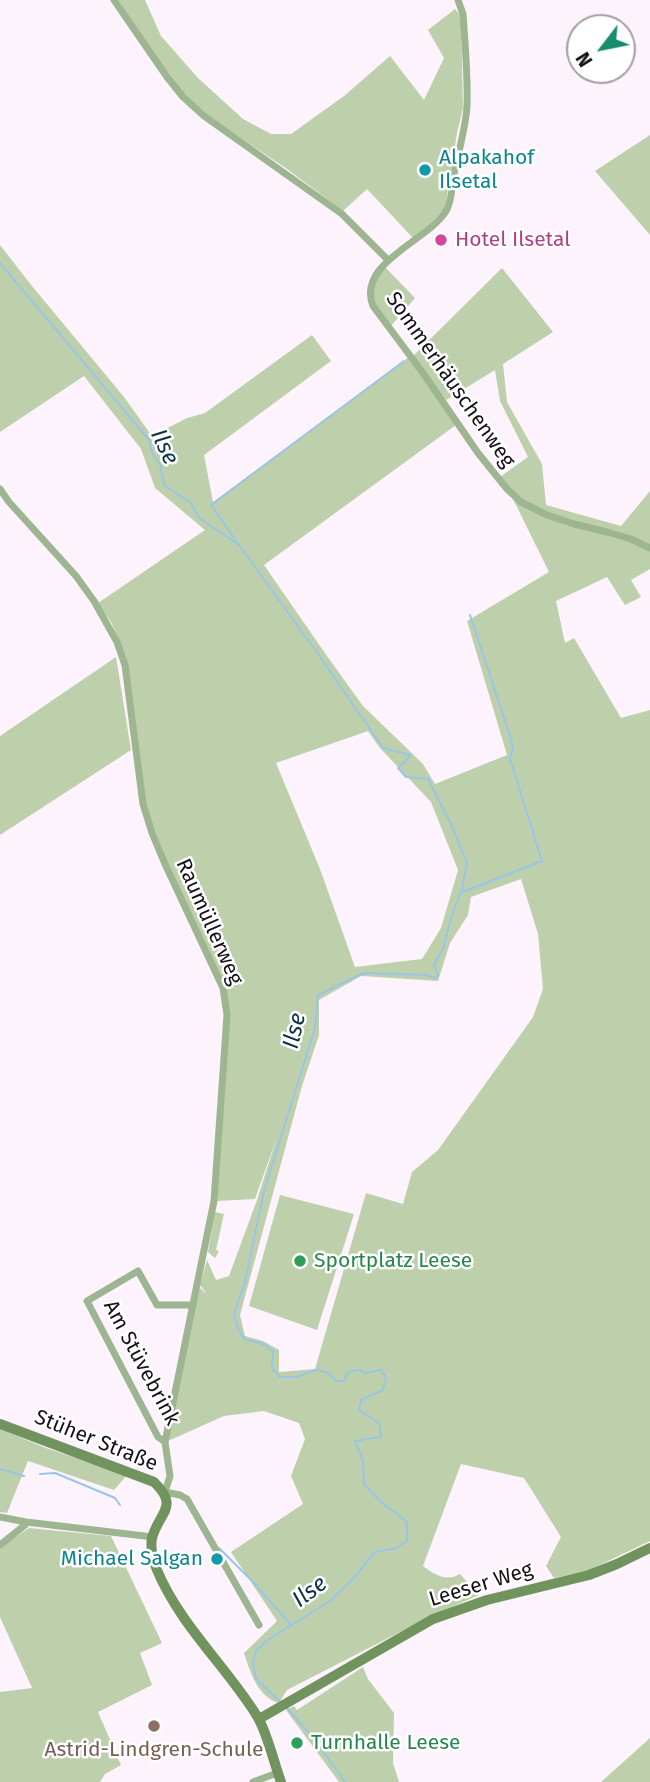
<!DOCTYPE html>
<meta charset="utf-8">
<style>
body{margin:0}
#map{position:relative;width:650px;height:1782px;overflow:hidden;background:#fdf3fd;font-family:"Fira Sans",sans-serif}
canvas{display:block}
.north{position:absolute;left:566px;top:14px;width:70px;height:70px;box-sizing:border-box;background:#fff;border:2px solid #a29fa2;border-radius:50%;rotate:238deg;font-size:19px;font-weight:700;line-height:28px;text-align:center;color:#160f17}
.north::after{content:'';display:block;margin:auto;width:24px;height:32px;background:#188c6d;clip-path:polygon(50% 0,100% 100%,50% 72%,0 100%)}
</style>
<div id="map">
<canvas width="650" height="1782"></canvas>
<div class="north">N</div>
</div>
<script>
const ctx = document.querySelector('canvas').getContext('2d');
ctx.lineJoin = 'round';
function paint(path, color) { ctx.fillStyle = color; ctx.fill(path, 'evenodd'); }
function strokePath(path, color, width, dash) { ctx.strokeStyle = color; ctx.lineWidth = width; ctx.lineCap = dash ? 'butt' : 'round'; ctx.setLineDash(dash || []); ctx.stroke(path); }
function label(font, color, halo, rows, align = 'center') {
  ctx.font = font + ' "Fira Sans",sans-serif'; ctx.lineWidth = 5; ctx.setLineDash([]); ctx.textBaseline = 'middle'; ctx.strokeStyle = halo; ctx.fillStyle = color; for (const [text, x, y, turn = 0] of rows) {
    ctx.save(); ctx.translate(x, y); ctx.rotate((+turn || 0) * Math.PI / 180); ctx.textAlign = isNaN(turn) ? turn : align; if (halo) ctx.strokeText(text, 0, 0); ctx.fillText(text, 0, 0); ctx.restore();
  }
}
paint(new Path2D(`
 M118 0H145L161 36 198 78 243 119 271 134H291L344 96 390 56 424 100 444 58 428 30 455 9 461 16 463 108 457 133 445 208 434 220 413 238 367 189 343 211 287 169 205 114 185 96 169 76Z
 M650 135V235L595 171Z
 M0 245 32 286 124 397 152 436 187 418 205 413 312 335 331 361 204 455 213 502 409 357 456 425 264 565 327 656 363 706 423 764 435 784 507 755 467 621 549 572 516 505 500 477 528 457 500 401 495 370 446 400 413 356 502 268 553 332 503 364 507 402 542 464 546 505 621 526 650 491V569L631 580 641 597 625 605 607 577 556 601 565 643 574 638 621 718 650 710V1541L587 1571 554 1578 546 1566 561 1537 524 1478 461 1464 423 1566C435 1575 446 1582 460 1574L479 1595 431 1616 287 1690 279 1703C258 1698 250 1671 244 1653L277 1621 231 1552 303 1504 291 1476 305 1439 299 1423 264 1411 224 1416 168 1441 196 1302 200 1288 207 1294 200 1285 207 1260 216 1280 229 1276 257 1200 277 1137 255 1199 217 1201 225 987 168 863 147 812 120 641 111 622 98 603 205 530 155 488 141 449 84 376 0 432ZM368 731 380 748 431 802 458 870 441 928 422 959 355 967 320 869 276 763ZM521 879 538 934 543 989 533 1017 438 1150 412 1172 403 1204 366 1193 315 1369 279 1372V1350L263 1341 245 1336 240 1315 302 1086 319 1035V1000L361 976 438 981 450 943 468 915 471 897Z
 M385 267 415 298 391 326C372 302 365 294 385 267Z
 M116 657 131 750 0 835V736Z
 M280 1195 354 1214 317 1330 249 1306Z
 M215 1212 224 1214 216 1250 219 1251 215 1258 208 1252Z
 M0 1429 46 1448 127 1475 114 1490 28 1461 7 1513 0 1512Z
 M29 1528 111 1536 162 1643 140 1653 152 1685 98 1712 121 1765 105 1774 100 1782H0V1692L32 1688 0 1617V1549L5 1544Z
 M363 1667 368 1679 394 1713 393 1763 399 1782H339L286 1710 294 1706 297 1710Z
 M650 1738V1782H601Z`), '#bed0ab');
strokePath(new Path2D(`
 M0 263 149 440 153 455 160 464 164 485 191 503 199 518 239 545 316 651 383 748 411 755 398 768 406 777 428 779 451 824 467 863 462 889 451 918 443 949 434 965 438 975 436 978 426 975 364 973 318 995 315 1028 264 1191 245 1282 234 1315 238 1328 244 1339 261 1343 273 1351 272 1369 280 1377H296L316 1370 327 1372 336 1381H344L348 1372 360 1370 364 1373 381 1370 386 1377 383 1390 361 1400 359 1410 379 1423 381 1437 355 1441 363 1461 364 1484 381 1502 407 1522V1541L396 1548 375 1552 351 1581 330 1601 266 1641 256 1651 253 1662 256 1679 280 1702
 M237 542 211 505 404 361
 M463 892 542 861 510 759 513 748 510 736 470 615
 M0 1469 24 1476
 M40 1474 55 1473 115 1498 120 1505
 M219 1548 254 1583 291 1625
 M287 1708 315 1740 345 1782`), '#99c6e6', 2);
strokePath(new Path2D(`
 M114 0 167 77 183 97 204 116 342 214 388 260
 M458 0 463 14C465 44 468 75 467 106 466 127 458 153 454 174 452 185 452 202 446 211 428 241 356 263 373 306L423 373 478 453 507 489 521 502 547 515 574 524 607 532 631 539 650 548
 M0 489 9 502 76 576 94 601 117 642 125 665 143 804 152 833 165 864 223 988 227 1015 214 1201 165 1442 170 1476 165 1492 180 1495 187 1499 259 1625
 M165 1442 158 1437 87 1301 138 1271 157 1305H192
 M0 1517 26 1522 153 1537
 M0 1545 25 1525 26 1522
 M253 1782 277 1773`), '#9db591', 7);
strokePath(new Path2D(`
 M0 1424 154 1482C180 1507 159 1512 152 1538 150 1549 153 1560 157 1570 180 1625 226 1666 257 1716 267 1732 274 1763 281 1782
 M259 1719 433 1619 487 1600 589 1575 617 1564 650 1548`), '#71945f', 10);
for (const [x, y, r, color] of [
 [425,170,7,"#0f9aa8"],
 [441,240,7,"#d1479c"],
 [300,1261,7,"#2e9e5b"],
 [217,1559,7,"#0f9aa8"],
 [154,1726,7,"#8d6e63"],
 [297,1743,7,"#2e9e5b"]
]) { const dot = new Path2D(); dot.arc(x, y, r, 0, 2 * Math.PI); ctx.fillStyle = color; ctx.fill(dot); strokePath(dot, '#fff', 2.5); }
label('21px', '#0d838f', '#fff', [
 ["Alpakahof",439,158],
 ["Ilsetal",439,182],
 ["Michael Salgan",203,1559,"right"]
], 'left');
label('21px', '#b23c85', '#fff', [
 ["Hotel Ilsetal",455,240]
], 'left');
label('21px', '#160f17', '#fff', [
 ["Sommerhäuschenweg",450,380,55],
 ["Raumüllerweg",209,922,66],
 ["Am Stüvebrink",141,1363,62],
 ["Stüher Straße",96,1441,22],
 ["Leeser Weg",481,1585,-17]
]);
label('21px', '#27864d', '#fff', [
 ["Sportplatz Leese",314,1261],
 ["Turnhalle Leese",311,1743]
], 'left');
label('21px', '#785e54', '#fff', [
 ["Astrid-Lindgren-Schule",154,1750]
]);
label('italic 23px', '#0d3349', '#fff', [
 ["Ilse",164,447,65],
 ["Ilse",295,1031,-77],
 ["Ilse",310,1592,-37]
]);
</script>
